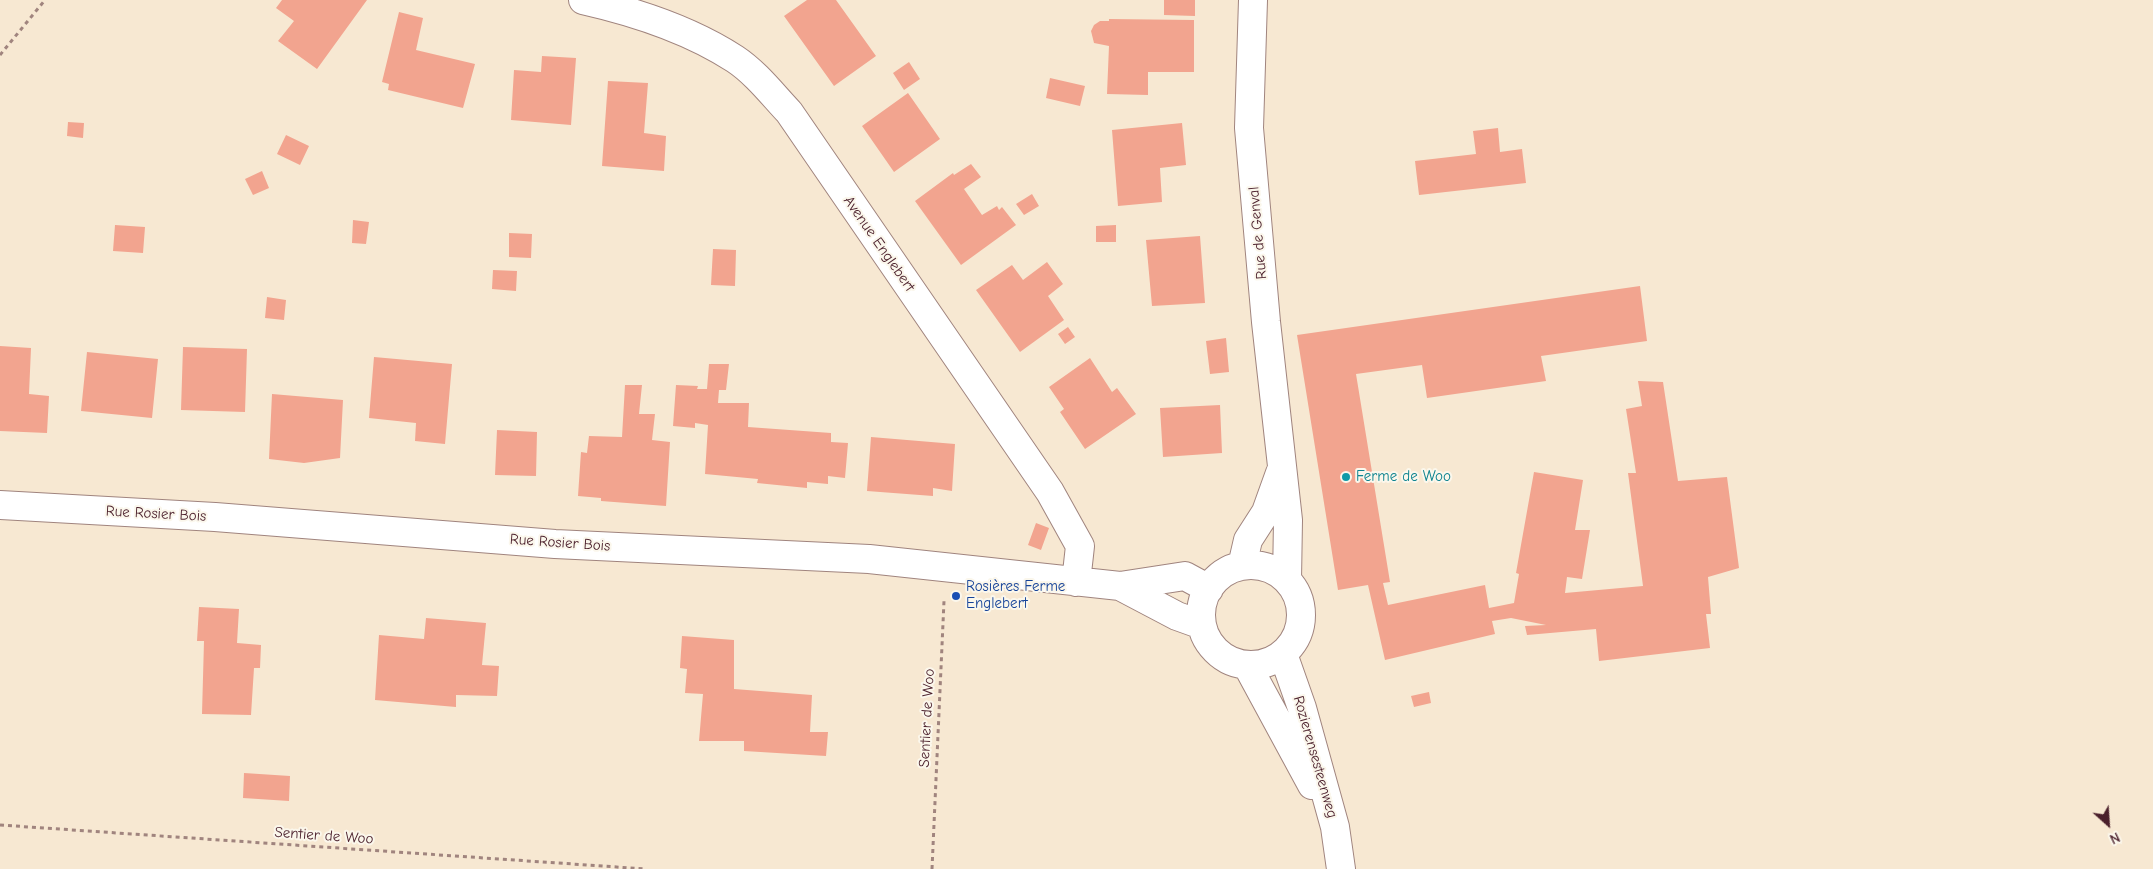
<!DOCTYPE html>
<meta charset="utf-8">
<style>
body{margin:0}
#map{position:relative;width:2153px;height:869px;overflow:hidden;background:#f7e8d2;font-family:"Comic Neue",sans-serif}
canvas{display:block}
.north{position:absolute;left:2083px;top:799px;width:50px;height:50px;-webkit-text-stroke:4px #fbf7ec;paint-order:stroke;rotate:154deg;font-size:14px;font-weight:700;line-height:20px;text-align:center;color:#4a1f2b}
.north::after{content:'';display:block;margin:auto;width:18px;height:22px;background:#4a1f2b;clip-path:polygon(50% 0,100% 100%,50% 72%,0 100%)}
</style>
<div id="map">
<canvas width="2153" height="869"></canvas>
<div class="north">N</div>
</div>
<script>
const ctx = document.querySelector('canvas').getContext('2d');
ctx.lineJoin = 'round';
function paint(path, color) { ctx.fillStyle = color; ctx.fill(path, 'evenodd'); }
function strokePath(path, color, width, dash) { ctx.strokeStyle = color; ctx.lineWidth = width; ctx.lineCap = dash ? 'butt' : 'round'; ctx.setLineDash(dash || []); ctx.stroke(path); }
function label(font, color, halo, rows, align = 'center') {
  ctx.font = font + ' "Comic Neue",sans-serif'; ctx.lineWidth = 4; ctx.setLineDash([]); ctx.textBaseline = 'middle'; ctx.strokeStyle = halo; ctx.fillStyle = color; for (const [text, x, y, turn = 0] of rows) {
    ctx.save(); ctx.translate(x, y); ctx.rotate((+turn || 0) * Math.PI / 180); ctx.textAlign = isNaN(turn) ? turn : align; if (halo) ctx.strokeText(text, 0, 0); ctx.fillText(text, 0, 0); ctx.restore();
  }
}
paint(new Path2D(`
 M282 0H367L317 69 278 41 294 21 276 8Z
 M807 0H836L876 56 834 86 784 16Z
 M1164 0H1195V16L1164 15Z
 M399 12 423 18 416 50 475 64 463 108 388 90 389 84 382 82Z
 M1109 19 1194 20V72H1148V95L1107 94 1109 46 1094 43 1091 31 1094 25 1100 21H1109Z
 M542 56 576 58 571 125 511 120 514 70 541 72Z
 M909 62 920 79 904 90 893 73Z
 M1050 78 1085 86 1080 106 1046 98Z
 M608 81 648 83 644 133 666 136 664 171 602 166Z
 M908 93 940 139 894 172 862 126Z
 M68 122 84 123 83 138 67 136Z
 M1182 123 1186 165 1160 168 1162 202 1118 206 1112 130Z
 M1498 128 1500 152 1522 149 1526 183 1419 195 1415 161 1476 154 1473 131Z
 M286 135 309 146 300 165 277 154Z
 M971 164 981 177 964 189 982 215 997 206 999 210 1002 207 1016 225 961 265 915 201 953 173 954 175Z
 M262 171 269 188 253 195 245 179Z
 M1032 194 1039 206 1024 215 1016 204Z
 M353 220 369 222 366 244 352 243Z
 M115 225 145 227 143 253 113 251Z
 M1116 225V242H1096V226Z
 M509 233 532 234 531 258 509 257Z
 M1200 236 1205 303 1152 306 1146 240Z
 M713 249 736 250 735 286 711 285Z
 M1047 262 1063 284 1048 296 1064 320 1020 352 976 290 1012 265 1023 280Z
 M493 270 517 271 516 291 492 289Z
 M1640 286 1647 341 1541 356 1546 381 1427 398 1422 365 1356 374 1390 582 1383 583 1388 605 1485 585 1489 608 1514 603 1519 574 1516 573 1534 472 1583 480 1575 530H1590L1582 579 1567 577 1565 593 1643 586 1628 473H1636L1626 409 1642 406 1638 381 1663 382 1678 481 1727 477 1739 568 1708 577 1711 614H1706L1710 648 1599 661 1596 629 1527 635 1525 626 1546 625 1511 618 1492 621 1495 634 1385 660 1368 585 1338 590 1297 335Z
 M267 297 286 300 284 320 265 318Z
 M1068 327 1075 337 1065 344 1058 334Z
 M1226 338 1229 372 1210 374 1206 341Z
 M0 346 31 348 29 394 49 396 47 433 0 431Z
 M183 347 247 349 245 412 181 410Z
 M87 352 158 359 152 418 81 411Z
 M374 357 452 364 445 444 415 441 416 423 369 418Z
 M1090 358 1112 392 1117 388 1136 414 1085 449 1060 412 1064 409 1049 387Z
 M709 364H729L726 390H719L718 403H749L748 427 831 433V442L848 443 845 478 828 476V484L807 482V488L757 483 758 479 705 474 708 425 695 423V428L673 426 676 385 698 386 697 389H707Z
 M625 385H642L639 414H655L652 440 670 442 666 506 601 501V498L578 496 581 452 587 453 589 436 622 437Z
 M272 394 343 400 340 458 304 463 269 459Z
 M1220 405 1222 453 1163 457 1160 408Z
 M497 430 537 432 536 476 495 475Z
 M871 437 955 444 952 491 933 488V496L867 491Z
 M1036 523 1049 528 1041 550 1028 545Z
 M199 607 239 609 237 643 261 645 260 668H254L251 715 202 714 204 641H197Z
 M426 618 486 623 482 665 499 666 497 696 456 695V707L375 700 379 635 424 639Z
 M682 636 734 640V689L812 695 810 732H828L826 756 744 751V741H699L703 694 685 693 687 669 680 668Z
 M1429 692 1431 703 1414 707 1411 696Z
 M244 773 290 776 289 801 243 798Z`), '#f2a48f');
const minor = new Path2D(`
 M583 0C636 12 689 29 735 59 756 73 772 94 789 112L1050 492 1080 546 1076 582
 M1253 0 1249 128 1266 322 1288 520 1287 580
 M0 505 215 517 555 544 869 559 1120 586 1185 576 1209 589
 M1201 615a50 50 0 1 1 100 0a50 50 0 1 1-100 0Z
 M1242 566 1248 540 1266 512 1280 473
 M1120 586 1177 616 1202 625
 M1283 654 1302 708 1335 827 1341 869
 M1247 665 1312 785`);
strokePath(minor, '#a0847e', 30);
strokePath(new Path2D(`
 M0 55 45 0
 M0 825 646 869
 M932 869 944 601`), '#a0847e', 3, [4, 4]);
strokePath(minor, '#fff', 28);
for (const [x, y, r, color] of [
 [1346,477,5,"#0f9aa8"],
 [956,596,5,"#1a4fb4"]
]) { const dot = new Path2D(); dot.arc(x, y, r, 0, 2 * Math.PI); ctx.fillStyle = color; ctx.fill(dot); strokePath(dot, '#fbf7ec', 2); }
label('15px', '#4a1f2b', '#fbf7ec', [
 ["Rue de Genval",1258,233,-95],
 ["Avenue Englebert",879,244,55],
 ["Rue Rosier Bois",156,514,3],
 ["Rue Rosier Bois",560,543,4],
 ["Sentier de Woo",927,718,-87],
 ["Rozierensesteenweg",1315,757,74],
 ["Sentier de Woo",324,836,4]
]);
label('15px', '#0d838f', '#fbf7ec', [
 ["Ferme de Woo",1356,477]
], 'left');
label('15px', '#164399', '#fbf7ec', [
 ["Rosières Ferme",966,587],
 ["Englebert",966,604]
], 'left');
</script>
